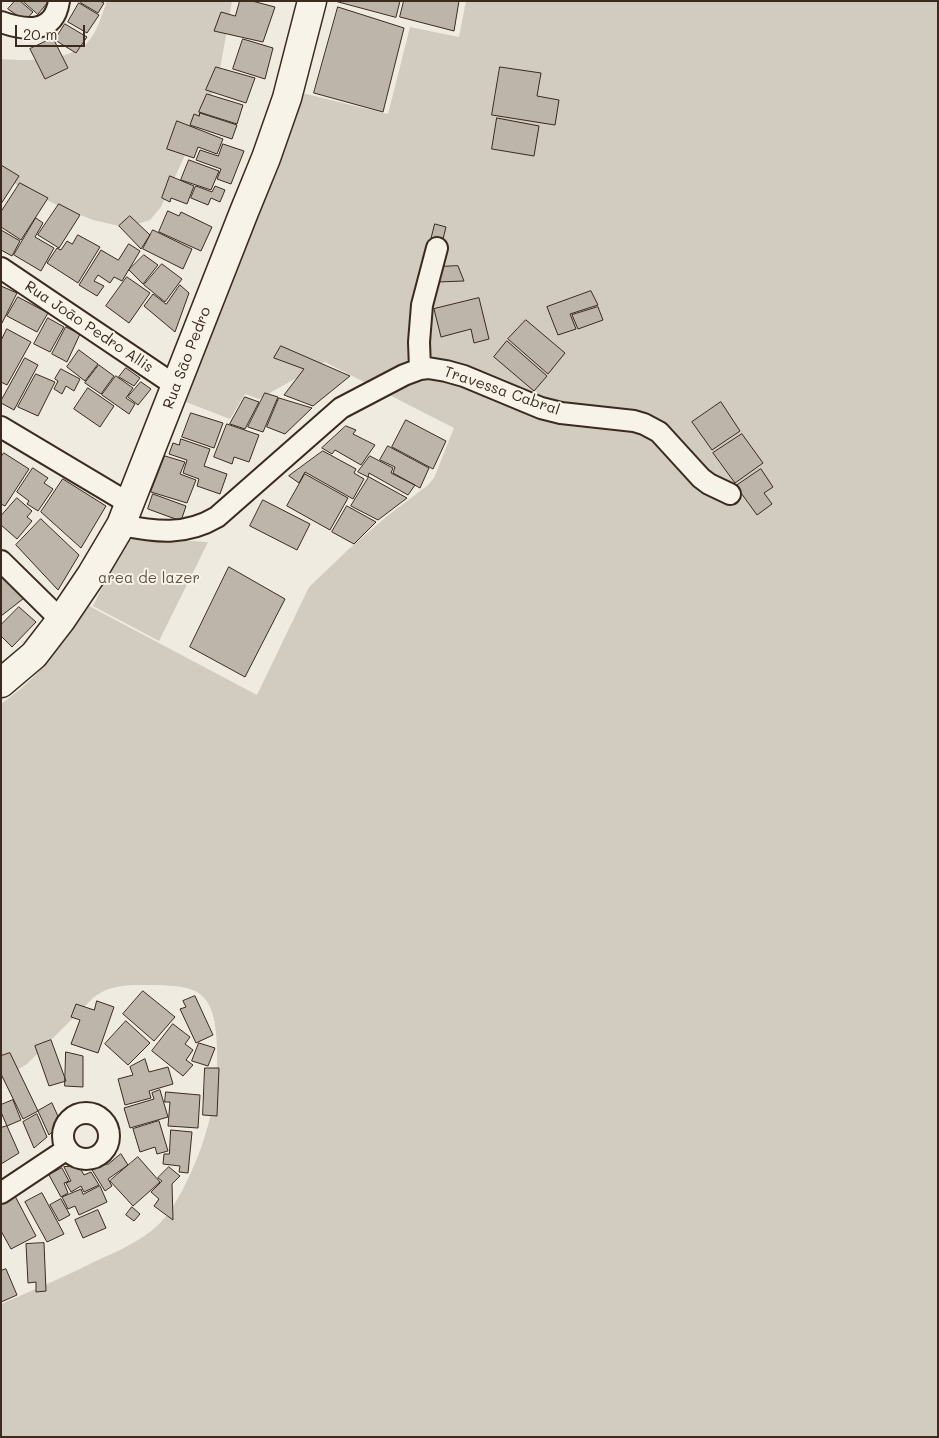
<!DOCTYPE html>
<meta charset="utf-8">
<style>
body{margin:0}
#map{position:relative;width:939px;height:1438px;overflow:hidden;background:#efebe0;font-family:Mali,sans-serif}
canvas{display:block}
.frame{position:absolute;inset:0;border:2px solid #3b2a1e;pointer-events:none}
.scale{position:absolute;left:15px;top:25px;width:70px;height:22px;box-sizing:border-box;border:2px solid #3b2a1e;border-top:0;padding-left:6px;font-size:15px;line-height:18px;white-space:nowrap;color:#3b2a1e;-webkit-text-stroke:4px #f7f3e8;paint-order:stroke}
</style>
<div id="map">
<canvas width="939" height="1438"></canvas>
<div class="frame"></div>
<div class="scale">20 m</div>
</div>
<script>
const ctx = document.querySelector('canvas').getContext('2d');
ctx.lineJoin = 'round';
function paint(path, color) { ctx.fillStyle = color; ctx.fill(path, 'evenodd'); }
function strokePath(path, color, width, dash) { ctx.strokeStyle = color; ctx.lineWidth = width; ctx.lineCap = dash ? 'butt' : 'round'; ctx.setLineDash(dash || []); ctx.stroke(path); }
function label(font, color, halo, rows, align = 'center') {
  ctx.font = font + ' Mali,sans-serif'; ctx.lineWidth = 4; ctx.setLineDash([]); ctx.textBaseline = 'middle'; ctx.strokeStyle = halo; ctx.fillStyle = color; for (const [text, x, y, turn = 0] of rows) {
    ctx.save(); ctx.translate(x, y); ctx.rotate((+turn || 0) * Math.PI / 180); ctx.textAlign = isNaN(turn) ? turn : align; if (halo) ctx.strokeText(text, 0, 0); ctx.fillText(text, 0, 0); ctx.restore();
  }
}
paint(new Path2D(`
 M107 1H232L219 75 200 123 161 207 150 220 134 225 119 226 93 220 61 207 1 177V59C27 61 66 62 87 43 97 33 102 14 107 1Z
 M466 1H938V1437H1V1304C34 1290 66 1276 98 1260 119 1251 140 1241 157 1226 168 1216 176 1202 183 1189 206 1145 219 1097 217 1047 216 1029 215 1006 200 994 189 985 169 986 156 985 134 985 112 983 94 997L27 1064 1 1080V704C40 677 63 644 89 606L257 695 309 587 350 548 386 517 428 485 434 478 454 428 325 362 259 399 245 394 230 419 186 402 269 186 302 93 388 114 410 27 459 37Z
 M136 538 208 542 159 641 93 606 121 549 129 540Z`), '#d1cbc0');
const building = new Path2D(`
 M15 1H20L33 12 25 21 8 9Z
 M23 1H49L38 14Z
 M82 1H100L104 3 98 13 81 3Z
 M240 1H252L275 7 263 42 214 31 221 12 235 16Z
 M335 1H400L396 17Z
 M404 1H459L454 31 400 17Z
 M79 3 99 15 87 33 68 22Z
 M338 7 404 28 383 112 314 93Z
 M65 24 87 37 76 53 55 40Z
 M53 38 68 68 45 79 30 49Z
 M243 39 273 48 265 79 233 69Z
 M216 67 255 78 246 103 206 90Z
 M500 67 541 73 537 96 559 100 555 125 492 115Z
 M207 94 243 105 237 124 199 112Z
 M200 113 237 125 232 139 190 125 194 114 199 116Z
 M497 118 539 126 534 156 492 149Z
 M177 121 223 139 217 154 198 147 194 158 167 149Z
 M223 144 244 151 231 184 217 179 221 169 196 160 200 150 218 156Z
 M189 160 219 171 211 190 181 180Z
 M1 165 19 176 1 204Z
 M170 176 194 186 187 204 171 198 170 202 162 198Z
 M20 183 48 198 21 240 1 227V212Z
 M196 186 212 192 215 186 225 190 220 202 211 198 208 205 191 198Z
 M59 204 80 215 59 248 38 235Z
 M168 211 179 216 181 212 212 227 201 251 159 232Z
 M130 216 150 235 141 249 119 226Z
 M36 218 43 223 35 237 54 248 41 271 14 255Z
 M435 224 446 227 442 243 431 240Z
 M1 230 20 241 12 256 1 250Z
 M153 230 192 249 183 269 143 249Z
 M78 235 100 247 78 283 47 263 57 248 61 250 67 241 72 244Z
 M129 244 140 251 122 281 114 277 110 283 98 275 94 281 104 286 97 296 79 285 101 250 118 260Z
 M144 255 158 265 143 284 129 270Z
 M162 264 182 279 165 302 144 285Z
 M458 266 464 281 437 282V267Z
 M127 277 150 293 129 323 106 306Z
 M180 285 189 293 175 332 144 306 153 294 166 304Z
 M1 286 17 293 2 323H1Z
 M591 291 598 305 570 314 576 329 558 335 547 307Z
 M18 297 48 313 37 332 7 316Z
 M479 298 489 339 474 343 471 329 441 337 434 309Z
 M598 307 603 320 578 329 572 315Z
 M48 318 64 327 50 352 34 344Z
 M526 320 565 353 548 374 508 339Z
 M66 327 80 334 67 362 52 354Z
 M7 329 31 342 7 385 1 382V341Z
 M507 341 547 376 534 391 494 357Z
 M281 346 350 376 313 406 284 395 304 369 274 358Z
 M79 350 98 364 85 381 67 367Z
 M25 358 38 365 14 410 1 403V401Z
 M99 365 114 376 101 394 85 383Z
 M126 368 140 378 134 386 119 377Z
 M61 369 80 379 74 391 66 386 62 394 54 389 58 381 55 379Z
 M36 374 55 382 38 416 18 407Z
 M116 376 133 388 126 398 135 404 129 414 102 395Z
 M141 382 151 389 138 405 128 397Z
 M88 388 114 406 100 427 74 409Z
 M265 393 278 397 263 432 248 427Z
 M245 397 259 402 245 429 230 424Z
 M279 398 312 408 285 434 267 427Z
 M721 402 740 431 712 450 692 422Z
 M191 413 223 423 214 448 182 437Z
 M406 420 446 441 433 469 392 447Z
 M227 424 259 435 249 462 234 457 232 464 214 457Z
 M346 426 356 430 353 434 375 445 361 465 335 450 332 454 322 448Z
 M742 434 763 463 735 483 713 453Z
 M181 439 210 449 204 466 227 474 220 494 197 486 199 479 183 473 187 460 169 454 173 443 179 445Z
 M388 446 429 468 420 488 393 473 395 467 380 460Z
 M323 451 356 469 354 473 364 479 353 499 305 472 299 483 289 476Z
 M4 453 29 469 5 506 1 504V457Z
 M165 456 185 462 180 474 196 480 187 503 151 492Z
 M370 456 393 468 391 473 415 485 408 495 369 473 368 477 358 472Z
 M33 468 48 478 44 483 53 489 38 511 27 504 29 501 17 492Z
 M761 469 773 487 764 493 772 504 757 515 736 486Z
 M305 474 348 498 330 530 287 506Z
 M369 477 407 498 378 520 351 506Z
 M63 479 106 506 81 548 41 512Z
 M153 494 186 506 181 521 148 509Z
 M17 498 32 511 27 517 32 521 17 539 1 525V516Z
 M263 500 310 524 297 550 250 526Z
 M347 506 376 522 354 544 332 532Z
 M41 519 79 555 58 590 16 545Z
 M1 567 28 595 1 616Z
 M229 567 285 599 245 677 190 647Z
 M19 607 36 622 12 647 1 636V625Z
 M143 991 175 1017 154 1041 123 1014Z
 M195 996 213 1035 196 1043 180 1009 186 1007 183 1001Z
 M97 1001 114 1007 98 1053 71 1044 80 1020 71 1017 76 1004 94 1010Z
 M126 1021 150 1043 128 1065 105 1044Z
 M173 1024 190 1037 185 1044 193 1050 186 1060 193 1065 183 1076 152 1051Z
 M51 1040 66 1081 49 1086 35 1046Z
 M199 1043 215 1048 208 1066 192 1061Z
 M66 1052 83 1056V1087L65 1086Z
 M10 1053 38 1111 23 1119 1 1074V1056Z
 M145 1059 149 1072 168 1067 173 1084 149 1091 151 1098 125 1105 118 1079 133 1075 130 1067Z
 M205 1068H219L217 1116 203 1115Z
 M160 1090 168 1117 130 1128 124 1108 154 1099 152 1093Z
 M166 1092 200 1095 198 1128 168 1126 170 1102H165Z
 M13 1100 21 1120 7 1126 1 1112V1105Z
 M52 1103 61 1123 49 1135 38 1111Z
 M37 1114 47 1137 34 1148 23 1122Z
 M159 1121 168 1151 157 1154 155 1147 140 1152 133 1129Z
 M7 1126 19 1153 1 1164V1128Z
 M171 1130 192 1132 188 1173 179 1172 180 1166 163 1164 164 1154H169Z
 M121 1154 128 1165 108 1179 112 1186 105 1191 89 1165 108 1164Z
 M138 1157 160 1182 133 1206 110 1181Z
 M79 1166 84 1175 91 1172 99 1185 84 1192 81 1186 71 1192 66 1183 71 1181 64 1167Z
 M169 1167 180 1176 172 1184 173 1220 154 1206 159 1199 151 1192 162 1181 158 1178Z
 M62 1168 69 1181 64 1183 68 1193 61 1197 49 1175Z
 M100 1186 107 1202 79 1215 75 1206 68 1209 62 1197 81 1189 83 1194Z
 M42 1193 64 1234 47 1242 25 1202Z
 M15 1196 36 1236 11 1249 1 1231V1203Z
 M61 1199 70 1215 59 1221 50 1205Z
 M132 1207 140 1214 134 1221 126 1215Z
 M98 1210 106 1228 83 1238 75 1220Z
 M44 1243 46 1291 36 1292V1282L28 1283 26 1244Z
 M6 1269 17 1295 1 1302V1271Z`);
paint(building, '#bdb5aa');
strokePath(building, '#3b2a1e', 1);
const street = new Path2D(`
 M1 22C26 31 54 34 59 1
 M1 268 176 386
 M420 369 419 342 422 305 437 248
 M1 427 130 504
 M121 525C156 532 185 536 217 517L341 408 404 375 420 369 428 368 446 371 464 376 541 408 561 413 634 421 644 424 659 432 701 478 709 484 730 494
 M1 561 61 620
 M63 1136a23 23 0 1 1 46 0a23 23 0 1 1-46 0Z
 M1 1193 67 1149`);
const secondary = new Path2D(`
 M1 683 34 655 61 620 92 574 121 525 244 212 266 158 287 98 312 1`);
strokePath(street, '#3b2a1e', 24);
strokePath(secondary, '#3b2a1e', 31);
strokePath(street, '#f7f3e8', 20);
strokePath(secondary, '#f7f3e8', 28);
label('15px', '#3b2a1e', '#f7f3e8', [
 ["Rua João Pedro Allis",89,327,34],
 ["Rua São Pedro",187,358,-69],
 ["Travessa Cabral",502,391,19]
]);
label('15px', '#605246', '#f7f3e8', [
 ["area de lazer",149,578]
]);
</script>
